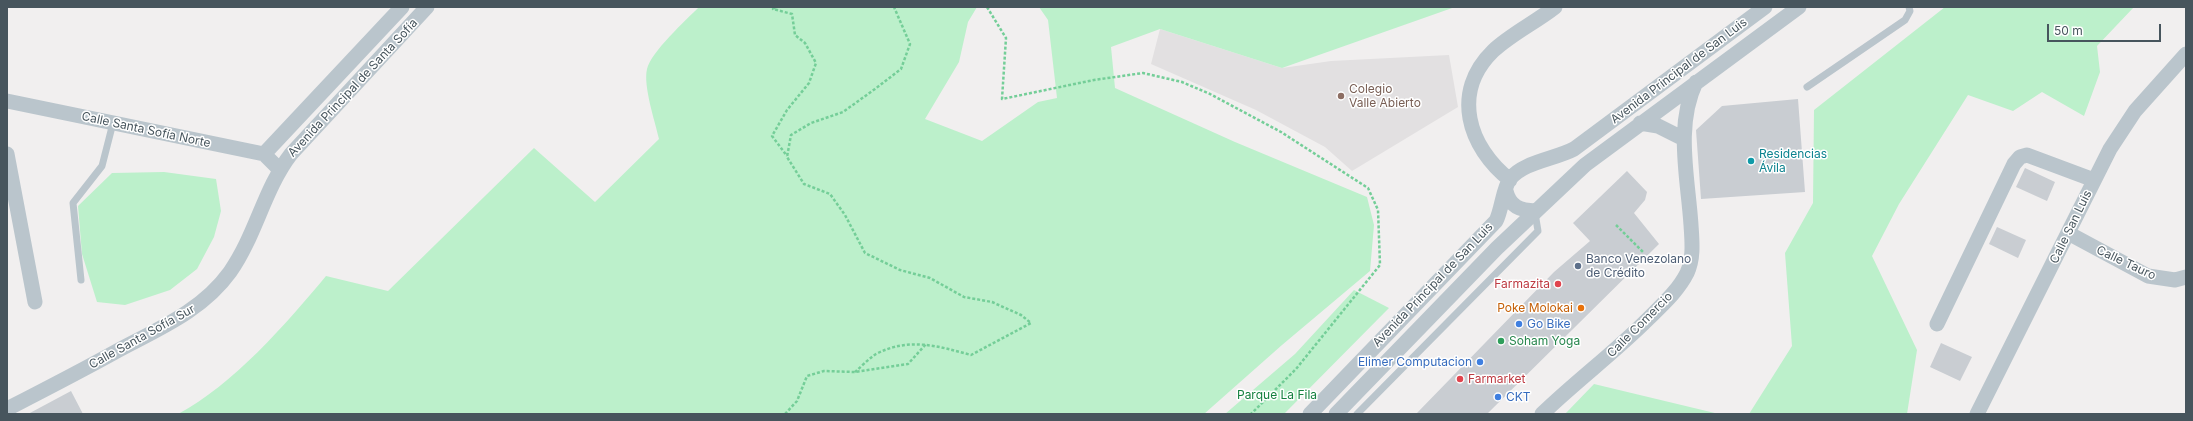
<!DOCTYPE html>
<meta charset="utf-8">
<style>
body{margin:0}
#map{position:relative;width:2193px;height:421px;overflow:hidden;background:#f1efef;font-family:Inter,sans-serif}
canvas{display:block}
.frame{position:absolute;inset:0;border:8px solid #47555d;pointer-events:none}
.scale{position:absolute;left:2047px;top:24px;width:114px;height:18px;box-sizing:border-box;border:2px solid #47555d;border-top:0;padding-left:5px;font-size:12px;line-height:14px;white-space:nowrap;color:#47555d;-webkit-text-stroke:3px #fff;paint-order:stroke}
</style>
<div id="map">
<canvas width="2193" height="421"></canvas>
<div class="frame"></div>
<div class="scale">50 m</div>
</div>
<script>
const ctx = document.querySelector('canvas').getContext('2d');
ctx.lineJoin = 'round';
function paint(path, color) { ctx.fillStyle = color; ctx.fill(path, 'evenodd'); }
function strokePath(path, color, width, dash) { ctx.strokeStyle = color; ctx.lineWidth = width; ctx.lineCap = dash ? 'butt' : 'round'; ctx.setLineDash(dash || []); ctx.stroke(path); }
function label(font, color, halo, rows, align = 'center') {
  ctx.font = font + ' Inter,sans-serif'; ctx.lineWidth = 3; ctx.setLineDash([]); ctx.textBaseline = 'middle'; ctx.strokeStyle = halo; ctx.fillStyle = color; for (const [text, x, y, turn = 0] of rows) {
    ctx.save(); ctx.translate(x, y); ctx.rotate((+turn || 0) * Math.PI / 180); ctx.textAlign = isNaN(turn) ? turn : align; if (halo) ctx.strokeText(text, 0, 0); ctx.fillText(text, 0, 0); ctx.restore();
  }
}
paint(new Path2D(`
 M1160 29 1282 68 1331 61 1449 55 1458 107 1352 171 1325 147 1256 110 1151 64Z`), '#e2e0e1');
paint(new Path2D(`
 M699 7H977L968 22 959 62 925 119 982 141 1038 102 1057 98 1048 20 1039 7H1455L1282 68 1160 29 1111 47 1115 88 1235 142 1367 197 1374 225 1370 271 1282 345 1204 414H178C233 385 286 324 326 276L388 291 534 148 595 202 659 139C655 121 643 86 647 69 651 52 686 20 699 7Z
 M1945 7H2134L2097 46 2100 72 2084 116 2042 92 2013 111 1968 95 1899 204 1872 256 1917 350 1907 414H1749L1792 346 1785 253 1813 203 1814 110Z
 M164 172 216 179 221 211 214 237 197 269 170 290 125 305 97 302 82 254 78 206 112 173Z
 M1354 290 1389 308 1284 414H1225L1295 354Z
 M1594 384 1719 414H1565Z`), '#bcf0cb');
paint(new Path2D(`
 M1798 99 1805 192 1701 199 1696 130 1722 106Z
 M2025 168 2055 182 2047 201 2016 187Z
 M1627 171 1647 192 1645 200 1634 213 1659 244 1487 414H1416L1554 272 1590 241 1573 223Z
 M1997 227 2026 240 2018 258 1989 244Z
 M1941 343 1972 357 1960 381 1930 367Z
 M71 391 83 414H28Z`), '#c9cdd2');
strokePath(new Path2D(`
 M775 7 773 9 792 14 795 35 805 43 816 63 809 83 787 110 772 136 787 156
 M987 7 1006 38 1002 99 1094 80 1143 73 1182 82 1210 94 1281 132 1368 188 1378 210 1380 265 1296 369 1251 414
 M1616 225 1643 252
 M855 372C861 367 868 359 876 354 909 337 938 346 971 355L1031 323 1021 315 992 302 964 297 930 278 900 270 865 253 845 215 830 194 804 184 787 157 791 135 811 123 843 112 875 89 901 69 910 44 894 7
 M785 414 797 401 807 376 824 371 855 372 908 364 926 344`), '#74ce98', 2.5, [3, 2]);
strokePath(new Path2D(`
 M1807 87 1905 20 1910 11 1909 7
 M81 280 73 203 102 166 113 123
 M1357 414 1538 231 1535 213`), '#bac5cc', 7);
strokePath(new Path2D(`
 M7 101 264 154 279 169
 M1640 123 1658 126 1684 139
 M7 154 35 302
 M264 154 402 7
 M1510 180C1468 147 1451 92 1493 51 1511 34 1536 22 1555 7
 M1506 191C1510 207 1520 210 1535 211
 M2068 233 2148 276 2175 280 2186 277
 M1937 324 2014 164 2020 157 2027 155 2094 180
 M7 409C44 390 81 371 117 351 158 329 202 311 230 272 256 235 264 189 291 154L427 7
 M1310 414 1496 221C1502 209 1503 188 1510 179 1523 162 1555 159 1574 149L1765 7
 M1336 414 1497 248 1585 165 1799 7
 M1542 414C1576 381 1614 353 1648 319 1662 305 1678 291 1687 273 1694 258 1692 241 1691 225 1688 178 1675 126 1696 82
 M1977 414 2110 149 2135 111 2186 54`), '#bac5cc', 15);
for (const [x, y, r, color] of [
 [1341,96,4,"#8d6e63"],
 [1751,161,4,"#0f9aa8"],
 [1578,266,4,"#5c6f8a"],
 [1558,284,4,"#e0444e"],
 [1581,308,4,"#e8710a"],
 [1519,324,4,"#3f7fe0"],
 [1501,341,4,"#2e9e5b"],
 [1480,362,4,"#3f7fe0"],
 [1460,379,4,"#e0444e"],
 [1498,397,4,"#3f7fe0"]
]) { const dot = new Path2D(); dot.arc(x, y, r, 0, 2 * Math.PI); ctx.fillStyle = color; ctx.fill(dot); strokePath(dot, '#fff', 1.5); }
label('12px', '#47555d', '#fff', [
 ["Avenida Principal de San Luis",1679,71,-37],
 ["Avenida Principal de Santa Sofía",353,88,-47],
 ["Calle Santa Sofía Norte",146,130,12],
 ["Calle San Luis",2071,227,-64],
 ["Calle Tauro",2126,263,25],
 ["Avenida Principal de San Luis",1433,285,-46],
 ["Calle Comercio",1640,325,-45],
 ["Calle Santa Sofía Sur",142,337,-29]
]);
label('12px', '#785e54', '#fff', [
 ["Colegio",1349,89],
 ["Valle Abierto",1349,103]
], 'left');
label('12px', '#0d838f', '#fff', [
 ["Residencias",1759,154],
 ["Ávila",1759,168]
], 'left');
label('12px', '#4e5e75', '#fff', [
 ["Banco Venezolano",1586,259],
 ["de Crédito",1586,273]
], 'left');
label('12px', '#be3a42', '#fff', [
 ["Farmazita",1550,284],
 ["Farmarket",1468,379,"left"]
], 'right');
label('12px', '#c56008', '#fff', [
 ["Poke Molokai",1573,308]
], 'right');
label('12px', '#366cbe', '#fff', [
 ["Go Bike",1527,324],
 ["Elimer Computacion",1472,362,"right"],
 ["CKT",1506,397]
], 'left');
label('12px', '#27864d', '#fff', [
 ["Soham Yoga",1509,341]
], 'left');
label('12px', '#15803f', '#fff', [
 ["Parque La Fila",1277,395]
]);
</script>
